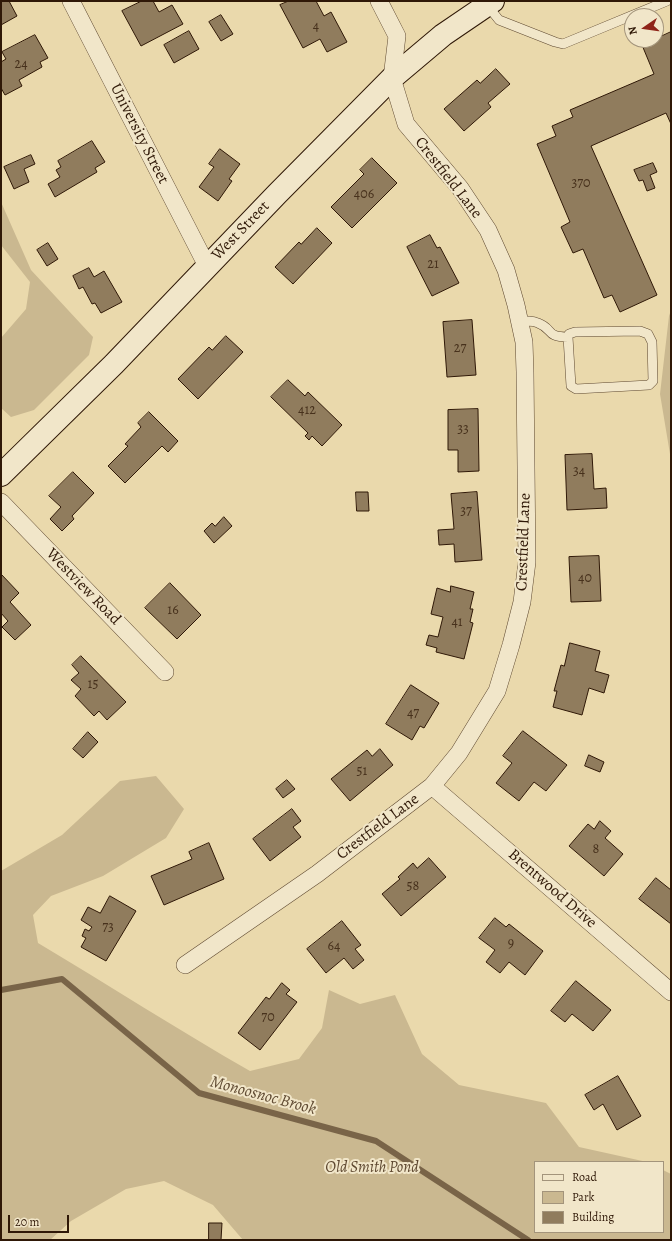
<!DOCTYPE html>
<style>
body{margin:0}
#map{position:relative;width:672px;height:1241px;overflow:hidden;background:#ead9ac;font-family:Alegreya,serif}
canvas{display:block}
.frame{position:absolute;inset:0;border:2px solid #2f1807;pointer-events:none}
.legend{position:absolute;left:534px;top:1161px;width:130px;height:72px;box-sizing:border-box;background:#f1e6c9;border:1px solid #a3947b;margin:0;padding:5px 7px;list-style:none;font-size:12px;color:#2f1807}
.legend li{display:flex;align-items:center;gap:8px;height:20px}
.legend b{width:20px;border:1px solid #a3947b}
.north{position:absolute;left:624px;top:8px;width:40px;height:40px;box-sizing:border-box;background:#f1e6c9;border:1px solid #a3947b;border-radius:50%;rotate:257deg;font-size:11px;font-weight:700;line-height:16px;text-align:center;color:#2f1807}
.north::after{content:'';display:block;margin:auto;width:14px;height:18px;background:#8f2418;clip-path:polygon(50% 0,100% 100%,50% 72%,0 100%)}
.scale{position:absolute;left:8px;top:1215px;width:61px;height:18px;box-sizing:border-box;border:2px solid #2f1807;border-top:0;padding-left:5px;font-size:12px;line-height:14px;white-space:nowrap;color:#2f1807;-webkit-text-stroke:3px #f1e6c9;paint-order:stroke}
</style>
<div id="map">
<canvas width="672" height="1241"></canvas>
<div class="frame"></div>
<ul class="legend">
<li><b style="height:5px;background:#f1e6c9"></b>Road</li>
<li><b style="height:11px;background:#cab890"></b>Park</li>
<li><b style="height:11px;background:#907c5d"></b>Building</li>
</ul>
<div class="north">N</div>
<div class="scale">20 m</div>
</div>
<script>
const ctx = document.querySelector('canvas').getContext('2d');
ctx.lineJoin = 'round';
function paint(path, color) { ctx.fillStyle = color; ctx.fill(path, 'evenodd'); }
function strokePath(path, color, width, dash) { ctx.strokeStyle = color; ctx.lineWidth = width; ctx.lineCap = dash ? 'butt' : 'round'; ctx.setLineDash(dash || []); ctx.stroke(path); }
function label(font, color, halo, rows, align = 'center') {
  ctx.font = font + ' Alegreya,serif'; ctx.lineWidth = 4; ctx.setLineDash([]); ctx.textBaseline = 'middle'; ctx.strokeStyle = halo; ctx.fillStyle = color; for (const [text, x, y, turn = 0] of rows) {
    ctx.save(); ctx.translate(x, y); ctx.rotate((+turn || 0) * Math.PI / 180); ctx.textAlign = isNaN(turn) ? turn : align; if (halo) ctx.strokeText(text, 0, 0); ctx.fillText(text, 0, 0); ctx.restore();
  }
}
paint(new Path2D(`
 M1 202 31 270 93 337 89 355 34 410 11 417 1 408V338L26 309 30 282 1 245Z
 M671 310V460L660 394 669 316Z
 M156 776 184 809 166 838 103 876 51 896 33 915 38 943C109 985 178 1030 250 1071L299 1059 322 1028 329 990 360 1004 395 995 422 1054 459 1085 546 1103 579 1147 647 1162H535V1232H663V1170L671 1174V1240H243L213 1205 164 1181 126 1189 71 1221 50 1240H1V871L62 835 120 781Z`), '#cab890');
strokePath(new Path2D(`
 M1 990 62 979 199 1093 376 1141 528 1240`), '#796448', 6);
const building = new Path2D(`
 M1 1H9L17 16 1 25Z
 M142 1H153L159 12 172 5 183 24 141 46 122 11Z
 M289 1H316L324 16 331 12 347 42 327 52 320 39 303 48 280 5Z
 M221 15 233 34 221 41 209 22Z
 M189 31 199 49 174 63 164 45Z
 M671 32V124L666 113 591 146 657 295 620 312 612 295 604 298 583 249 573 253 561 227 570 222 537 144 556 136 552 126 573 117 570 110 654 74 642 45 656 40V39Z
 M35 35 48 58 40 62 42 67 19 80 22 86 5 95 1 88V62L6 59 2 52Z
 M496 69 510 84 488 103 491 107 464 131 444 109 477 80 480 83Z
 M92 141 105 162 95 168 97 172 55 197 48 184 60 177 56 170 61 167 58 161Z
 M220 149 240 164 229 179 232 181 218 201 199 187 214 167 209 164Z
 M31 155 35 164 24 169 29 182 14 189 4 167Z
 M372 158 397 183 352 228 331 207 364 174 360 170Z
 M653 163 657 172 650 175 655 188 647 191 643 180 639 181 634 170Z
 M317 228 332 243 293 284 275 267 299 242 301 244Z
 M430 235 437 248 440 247 459 283 432 296 407 247Z
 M48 243 58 259 47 266 37 250Z
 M89 268 94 277 104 271 122 302 101 313 95 303 92 304 83 287 79 289 73 276Z
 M472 320 476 375 447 377 443 322Z
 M226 336 243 352 198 399 178 379 209 347 212 350Z
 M288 380 305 396 308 392 342 425 322 446 312 436 309 440 305 436 308 433 271 397Z
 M478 409 479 471 458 472V450H448V410Z
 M149 412 178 441 168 452 162 446 125 483 108 466 128 446 125 444 141 427 138 423Z
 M592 454 594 489 606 488 607 508 567 510 565 455Z
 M73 472 94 493 72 516 74 519 62 531 50 519 61 507 49 496Z
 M356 492H368L369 511H357Z
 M477 492 482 560 455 562 454 544 439 545 438 530 454 529 451 494Z
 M224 517 232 526 214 543 204 531 212 523 215 526Z
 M599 556 601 601 571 602 569 557Z
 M1 574 19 593 10 602 31 625 15 640 2 627 8 621 1 613Z
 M170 583 201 615 177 639 145 608Z
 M451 586 474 592 470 609H473L470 622 473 623 464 659 436 652 437 648 426 645 429 635 438 637 443 617 431 614 437 588 450 592Z
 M570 643 600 651 595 671 609 675 604 693 589 688 582 715 553 707 557 691H554L561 665 564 666Z
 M81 656 126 702 107 720 99 711 94 716 75 696 81 689 71 680 79 673 72 665Z
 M411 685 439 703 424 728 420 726 412 740 386 724Z
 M523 731 567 765 546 791 534 782 519 801 496 783 512 763 503 756Z
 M88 732 98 742 83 758 73 749Z
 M380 749 393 765 350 801 331 779 367 750 372 756Z
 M589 755 604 762 600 772 585 766Z
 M287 780 295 789 283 798 276 789Z
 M292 809 301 821 293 827 301 837 270 861 253 839Z
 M600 821 611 831 605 838 623 854 604 876 569 846 588 824 594 829Z
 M209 843 224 879 164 905 151 876 192 859 189 852Z
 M429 858 446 877 401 916 382 894 400 879 398 877 413 863 417 868Z
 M656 878 671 890V924L639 899Z
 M110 896 136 911 106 961 81 947 86 938 82 936 85 929 89 931 92 927 81 920 88 907 100 913Z
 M495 918 506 927 509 924 543 951 525 975 509 962 500 973 486 962 495 950 479 938Z
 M342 921 361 945 355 949 364 960 353 969 344 958 326 973 307 949Z
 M576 981 611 1010 593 1031 572 1014 565 1022 551 1011Z
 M282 983 290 990 286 994 297 1002 260 1050 238 1033 266 997 269 999Z
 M618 1076 641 1116 617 1130 603 1104 594 1110 585 1095Z
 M209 1223H222L221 1240H209Z`);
paint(building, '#907c5d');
strokePath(building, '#2f1807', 1);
const service = new Path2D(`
 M487 5 499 20 555 42 563 44 667 1
 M519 322C526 321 532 320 538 323 554 329 545 337 568 337
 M640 331 648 334 652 342 653 381 649 385 576 389 571 386 568 337 569 334 575 332Z`);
const minor = new Path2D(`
 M71 1 207 266
 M1 502 165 672
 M432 786 671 992
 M185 965 317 874 432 786 459 753 497 691 511 645 522 602 527 562 525 372 524 342 516 305 506 270 488 230 460 188 406 124 392 78 397 36 379 1`);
const secondary = new Path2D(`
 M1 475 114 364 277 194 392 78 443 35 493 1`);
strokePath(service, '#5e4830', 10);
strokePath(minor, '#5e4830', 18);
strokePath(secondary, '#2f1807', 24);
strokePath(service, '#f1e6c9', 9);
strokePath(minor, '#f1e6c9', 17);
strokePath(secondary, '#f1e6c9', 22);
label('14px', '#47311c', null, [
 ["4",316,27],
 ["24",21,65],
 ["370",581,184],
 ["406",364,195],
 ["21",433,265],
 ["27",460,349],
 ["412",307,411],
 ["33",463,430],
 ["34",579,472],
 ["37",466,512],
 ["40",585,579],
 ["16",173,611],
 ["41",457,623],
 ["15",93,685],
 ["47",413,714],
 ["51",362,772],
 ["8",596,850],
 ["58",413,887],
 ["73",108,928],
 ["9",511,944],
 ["64",334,947],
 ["70",268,1018]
]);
label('16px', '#2f1807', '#f1e6c9', [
 ["University Street",139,134,63],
 ["Crestfield Lane",448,178,52],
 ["West Street",241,231,-46],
 ["Crestfield Lane",524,542,-88],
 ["Westview Road",83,587,46],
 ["Crestfield Lane",378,827,-37],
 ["Brentwood Drive",552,889,41]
]);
label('italic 16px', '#5e4830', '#f1e6c9', [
 ["Old Smith Pond",372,1168]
]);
label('italic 17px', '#604b33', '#f1e6c9', [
 ["Monoosnoc Brook",263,1096,15]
]);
</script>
